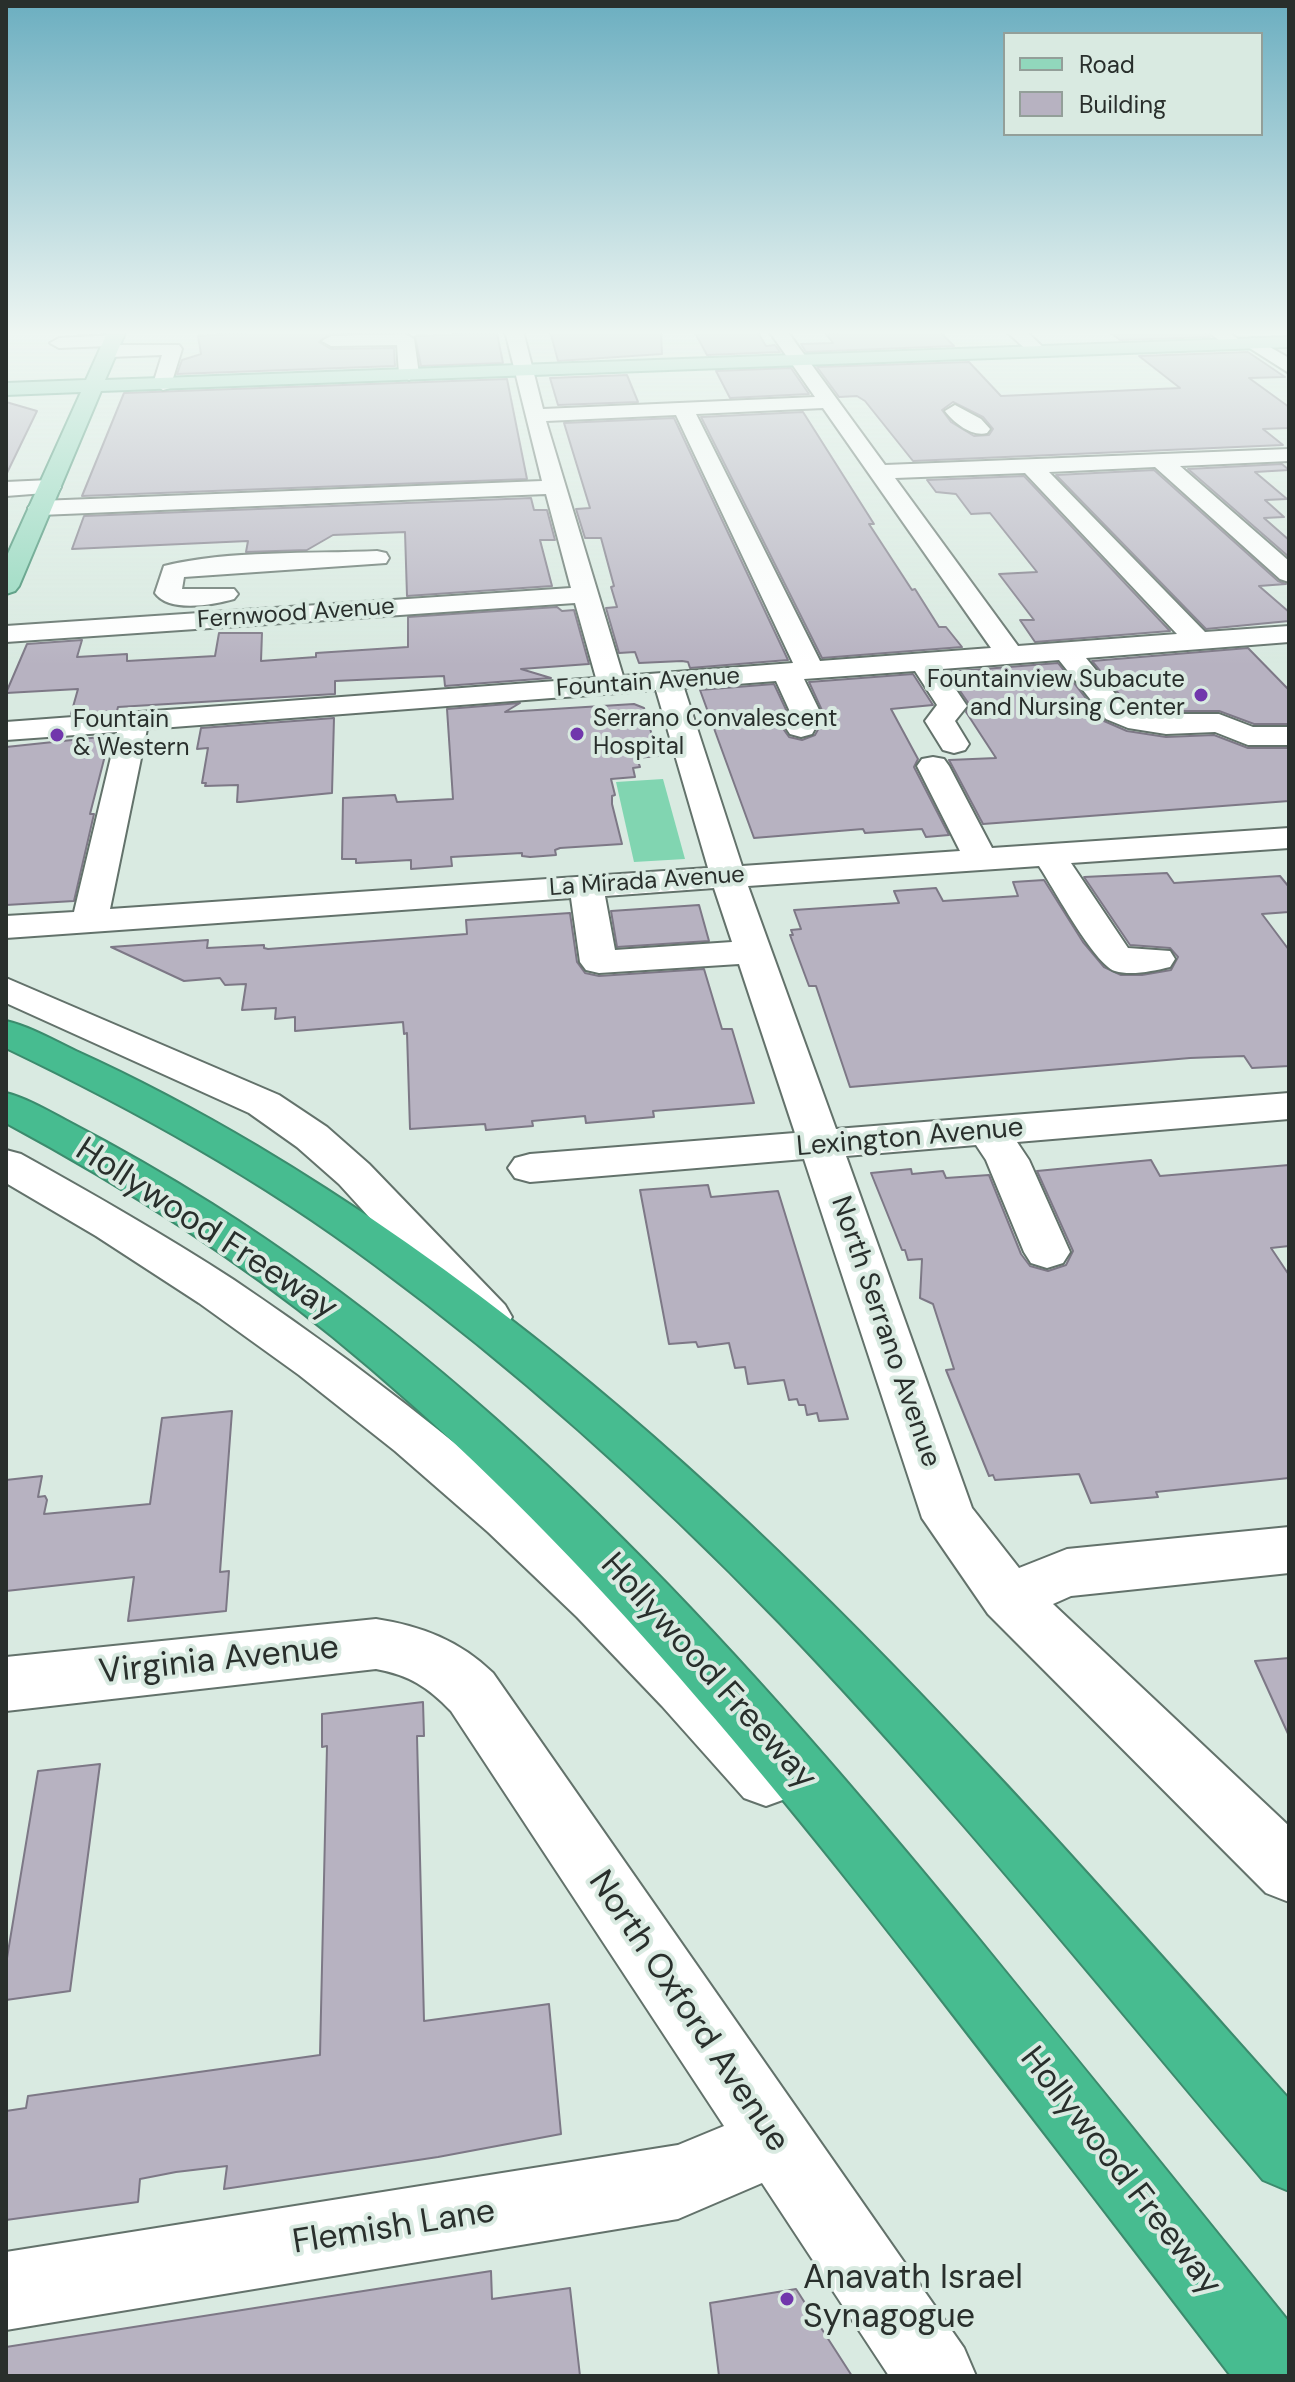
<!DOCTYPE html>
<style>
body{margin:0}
#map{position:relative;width:1295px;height:2382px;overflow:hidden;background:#d9eae1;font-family:"DM Sans",sans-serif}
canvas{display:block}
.frame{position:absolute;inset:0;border:8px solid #292f2c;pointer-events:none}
.legend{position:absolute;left:1003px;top:32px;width:260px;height:104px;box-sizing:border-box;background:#d9eae1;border:2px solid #939f99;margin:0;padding:10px 14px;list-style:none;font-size:24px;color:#292f2c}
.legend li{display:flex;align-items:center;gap:16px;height:40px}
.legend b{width:40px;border:2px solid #939f99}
</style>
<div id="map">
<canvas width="1295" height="2382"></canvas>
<div class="frame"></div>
<ul class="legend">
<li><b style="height:10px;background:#91d7bc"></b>Road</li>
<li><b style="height:22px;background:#b7b2c1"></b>Building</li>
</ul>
</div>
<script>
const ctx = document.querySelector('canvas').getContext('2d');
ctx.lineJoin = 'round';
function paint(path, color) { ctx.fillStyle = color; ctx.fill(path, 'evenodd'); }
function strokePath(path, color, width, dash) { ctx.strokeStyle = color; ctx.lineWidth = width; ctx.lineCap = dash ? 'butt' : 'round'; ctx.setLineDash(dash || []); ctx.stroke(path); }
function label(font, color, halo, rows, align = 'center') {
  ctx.font = font + ' "DM Sans",sans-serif'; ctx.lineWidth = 8; ctx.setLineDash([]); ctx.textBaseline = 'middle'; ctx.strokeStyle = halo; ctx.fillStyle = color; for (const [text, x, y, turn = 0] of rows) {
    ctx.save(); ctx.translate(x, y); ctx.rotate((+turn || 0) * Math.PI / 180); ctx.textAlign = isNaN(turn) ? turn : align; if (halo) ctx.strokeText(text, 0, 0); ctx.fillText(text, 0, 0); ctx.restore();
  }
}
paint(new Path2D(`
 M663 779 685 859 634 862 616 782Z`), '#81d5b1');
const building = new Path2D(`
 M268 331H376L331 333 319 342 331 349 394 348 395 366 177 374 182 360 201 354 198 336Z
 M550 331H661L662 354 558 361Z
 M694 331H757L766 346 775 345 780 352 707 355Z
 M835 331H939L954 346 806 352 801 344 833 343 826 334H837Z
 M1108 331H1204L1210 337 1120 340Z
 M497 333 503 363 421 366 415 336Z
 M1248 352 1285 377 1249 378 1289 407V428L1263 429 1283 445 913 461 865 401 857 396 839 397 817 367 969 362 1001 396 1180 388 1139 356ZM953 402 983 417 993 429 989 435 974 436 951 422 942 410Z
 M791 368 809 394 730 398 716 371Z
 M627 375 638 402 558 405 550 378Z
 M507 379 527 479 82 496 124 393Z
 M6 402 37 411 6 475Z
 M803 412 874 524H869L912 590 915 589 939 627H946L962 647 822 658 701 417Z
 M674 418 788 660 690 668 688 662 682 661 639 663 635 652 619 653 606 608 617 607 611 587 614 586 601 538H585L576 509 590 508 564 423Z
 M1282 464 1289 470 1255 472 1287 499 1265 500 1284 517 1264 518 1289 540V557L1188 469Z
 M1154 470 1278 581 1286 584 1259 586 1289 612V621L1206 629 1056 475Z
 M1024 476 1170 631 1035 642 1020 620H1034L999 574 1037 572 990 513 971 514 956 494 936 492 927 480Z
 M531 498 534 510H547L555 540H540L552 586 407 596 405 532 333 535 307 550 246 552 248 541 72 549 84 516Z
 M557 607 562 611 574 610 589 664 521 669 551 678 445 686 444 676 335 681V694L118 707 117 711 71 714 78 689 6 693 27 644 82 640 77 657 127 654V661L215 656 219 633H262L261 661 316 657V653L408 647V617Z
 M1248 648 1289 690V724H1254L1219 711H1144L1128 705 1092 661Z
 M1058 663 1104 721 1127 731 1166 737 1214 735 1248 748H1289V801L983 824 949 760 996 758 966 712 969 704 947 672Z
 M913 674 933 705 891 709 918 759 914 767 949 835 926 837 922 829 865 833 863 829 754 838 700 690 774 684 789 716 784 730 789 737 802 740 815 735 825 717 809 682Z
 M520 703 505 712 634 704 644 708 658 756 637 758 640 767 633 768 635 777 611 779 615 795 612 796V804L622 844 560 848 555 850 556 855 530 857 522 856V853L451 857 452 866 411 869V860L356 863V859H342L343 798 395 795 397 802 453 799 447 709Z
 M334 718 332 793 240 802H237L238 785 205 786 206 783H202L208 748 197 749 201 728Z
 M110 736 90 814H94L74 901 6 905V747Z
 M1167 873 1174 883 1280 876 1289 887V912L1262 914 1289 950V1066L1252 1068 1244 1056 1190 1058 850 1087 816 986H809L790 935H793L791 930 801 929 794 910 899 903 894 891 936 888 943 901 1018 896 1013 882 1044 880 1083 942 1104 967 1121 975H1142L1171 970 1178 957 1170 948 1130 945 1084 877Z
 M699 905 709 941 617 947 611 911Z
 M570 913 577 962 585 973 599 976 704 969 722 1029H732L754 1103 653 1111 654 1117 586 1123 585 1116 532 1121 533 1126 486 1130 485 1124 410 1129 407 1033 404 1034 403 1022 295 1031V1017L275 1019 276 1008 242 1010 246 984 225 985 220 978 184 981 111 947 208 940 207 948 264 945V948L268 949 467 934 466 920Z
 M1151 1160 1160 1176 1289 1165V1246L1271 1248 1289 1275V1478L1156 1492 1158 1497 1091 1503 1079 1474 995 1480 993 1475 989 1476 946 1370 954 1369 933 1304 920 1298 922 1259 908 1260 905 1250H902L871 1173 911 1169 912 1174 943 1171 946 1178 989 1175 1021 1254 1030 1266 1048 1271 1066 1265 1073 1251 1037 1171Z
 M708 1185 711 1197 778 1191 848 1419 819 1421 817 1413 807 1415 805 1405H799L797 1399 789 1400 784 1380 748 1384 745 1367 735 1368 729 1343 698 1347 696 1342 669 1344 640 1190Z
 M232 1411 220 1572 229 1571 226 1611 128 1621 134 1577 6 1591V1480L42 1476 38 1497 45 1496 47 1500 44 1514 150 1504 162 1418Z
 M1289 1658V1736L1255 1661Z
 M423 1702 424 1736H417L424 2021 549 2004 561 2134 438 2157 224 2189 227 2166 176 2172 140 2179 138 2202 6 2220V2111L26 2108 28 2096 320 2055 327 1746 322 1747V1714Z
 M100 1764 70 1991 6 2000V1964L38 1771Z
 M491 2271 492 2299 570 2288 580 2376H6V2347Z
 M796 2289 852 2376H719L710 2303Z`);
paint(building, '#b7b2c1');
strokePath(building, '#7d7886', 2);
const minor = new Path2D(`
 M505 331H523L543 409 815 397 769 331H787L885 465 1289 449V461L1180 466 1289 561V582L1280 579 1155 467 1049 472 1205 632 1289 626V642L1086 658 1126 707 1143 714H1219L1253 727H1289V745H1248L1215 732 1166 734 1128 728 1106 719 1059 660 942 669 967 706 955 721 969 744 965 750 954 753 943 750 925 721 937 705 915 671 804 679 822 716 812 734 801 737 790 734 786 728 792 716 776 681 684 688 742 866 960 851 917 766 922 759 933 757 944 759 949 766 992 848 1289 828V848L1071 863 1128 948 1170 951 1175 959 1170 967C1153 971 1131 976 1115 971 1094 964 1053 887 1039 866L748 886 836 1129 1289 1093V1119L1017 1142 1029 1160 1070 1252 1063 1263 1047 1268 1031 1263 1024 1252 986 1160 976 1145 846 1156 972 1508 1019 1568 1067 1549 1289 1527V1573L1071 1596 1053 1604 1289 1826V1902L1266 1893 988 1614 922 1518 804 1159 530 1182 515 1178 508 1168 515 1158 530 1154 795 1133 739 964 599 973 586 970 580 962 571 898 6 938V916L74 912 117 732 6 740V722L596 678 575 603 6 642V626L571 588 546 494 40 515 32 513 28 508 32 503 40 501 542 481ZM823 408 991 648 820 661 696 414ZM676 415 793 663 623 676 546 421ZM1025 473 1177 634 1018 646 895 478ZM656 690 708 868 110 909 147 729ZM714 888 732 942 615 950 605 896Z
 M1006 331H1026L1047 351 1044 355H1032Z
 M1207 331H1228L1244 344 1241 348H1229Z
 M405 334 414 339 419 374 409 380 399 374 397 345 331 346 322 341 331 336Z
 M113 335 122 340 113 345H179L182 349 170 388 163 390 153 384 162 355 109 357 100 351 108 346 59 348 50 343 59 338Z
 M1254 338 1289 358V373L1248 347 1245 343 1248 339Z
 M955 405 981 419 990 429 987 433C972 437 954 423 945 411Z
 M50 480 61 487 58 492 6 496V482Z
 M377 551 386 553 389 558 386 563 184 577 182 589H234L238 594 234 599C213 605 169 613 155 593L164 566C228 550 311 554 377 551Z
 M6 978 279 1095 327 1127 369 1164 505 1305 512 1317 505 1329 488 1334 471 1329 339 1184 297 1147 249 1113 6 1003Z
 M6 1150 21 1154C93 1194 165 1235 234 1280 392 1386 538 1506 674 1638 709 1673 778 1734 797 1777L788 1798 766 1806 744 1798 662 1706 577 1617 488 1532 395 1451 299 1375 199 1303 96 1236 6 1183Z
 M376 1619C422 1626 460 1641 493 1673L964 2348 976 2376H889L762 2183 678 2219 6 2330V2252L678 2145 724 2126 451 1711C428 1687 409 1675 376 1669L6 1711V1657Z`);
const major = new Path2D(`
 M108 331H126L105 380 1289 337V347L101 391 19 586 15 591 6 594V558L81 392 6 395V383L86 380Z`);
const highway = new Path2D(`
 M6 1021C31 1027 53 1040 76 1051 138 1079 198 1111 257 1146 673 1394 970 1742 1289 2099V2191L1263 2180C1104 1993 950 1800 780 1623 654 1493 520 1372 375 1265 260 1179 135 1110 6 1048Z
 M6 1093C29 1099 50 1112 71 1123 119 1148 166 1175 212 1204 513 1394 753 1664 977 1937 1082 2065 1185 2193 1289 2322V2376H1231C1127 2240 1022 2103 917 1968 740 1741 556 1519 333 1337 231 1254 121 1185 6 1123Z`);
strokePath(minor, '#63726b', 4);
strokePath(major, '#3c8b6d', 4);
strokePath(highway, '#3c8b6d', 4);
paint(minor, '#fff');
paint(major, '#91d7bc');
paint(highway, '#47bc90');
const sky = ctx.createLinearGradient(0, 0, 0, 665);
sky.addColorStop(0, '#6baec0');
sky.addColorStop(0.5, '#eef6f2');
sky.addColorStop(1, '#eef6f200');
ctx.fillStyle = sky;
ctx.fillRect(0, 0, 1295, 665);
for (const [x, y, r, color] of [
 [1201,695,8,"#7137ac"],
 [577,734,8,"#7137ac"],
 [57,735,8,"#7137ac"],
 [787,2299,8,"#7137ac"]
]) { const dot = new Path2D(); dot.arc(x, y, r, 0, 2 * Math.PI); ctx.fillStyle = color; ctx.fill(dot); strokePath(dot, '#d9eae1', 3); }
label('24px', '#292f2c', '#d9eae1', [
 ["Fernwood Avenue",296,614,-4],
 ["Fountain Avenue",648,683,-4],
 ["La Mirada Avenue",647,882,-4]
]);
label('24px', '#292f2c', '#d9eae1', [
 ["Fountainview Subacute",1185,681,"right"],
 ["and Nursing Center",1185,709,"right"],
 ["Serrano Convalescent",593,720],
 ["Hospital",593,748],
 ["Fountain",73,721],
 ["& Western",73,749]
], 'left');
label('28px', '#292f2c', '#d9eae1', [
 ["Lexington Avenue",910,1138,-5],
 ["North Serrano Avenue",885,1332,71]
]);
label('34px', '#292f2c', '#d9eae1', [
 ["Hollywood Freeway",206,1230,33],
 ["Virginia Avenue",219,1661,-6],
 ["Hollywood Freeway",708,1672,48],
 ["North Oxford Avenue",688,2012,56],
 ["Hollywood Freeway",1120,2172,52],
 ["Flemish Lane",394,2228,-9]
]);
label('34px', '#292f2c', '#d9eae1', [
 ["Anavath Israel",803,2279],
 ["Synagogue",803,2318]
], 'left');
</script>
